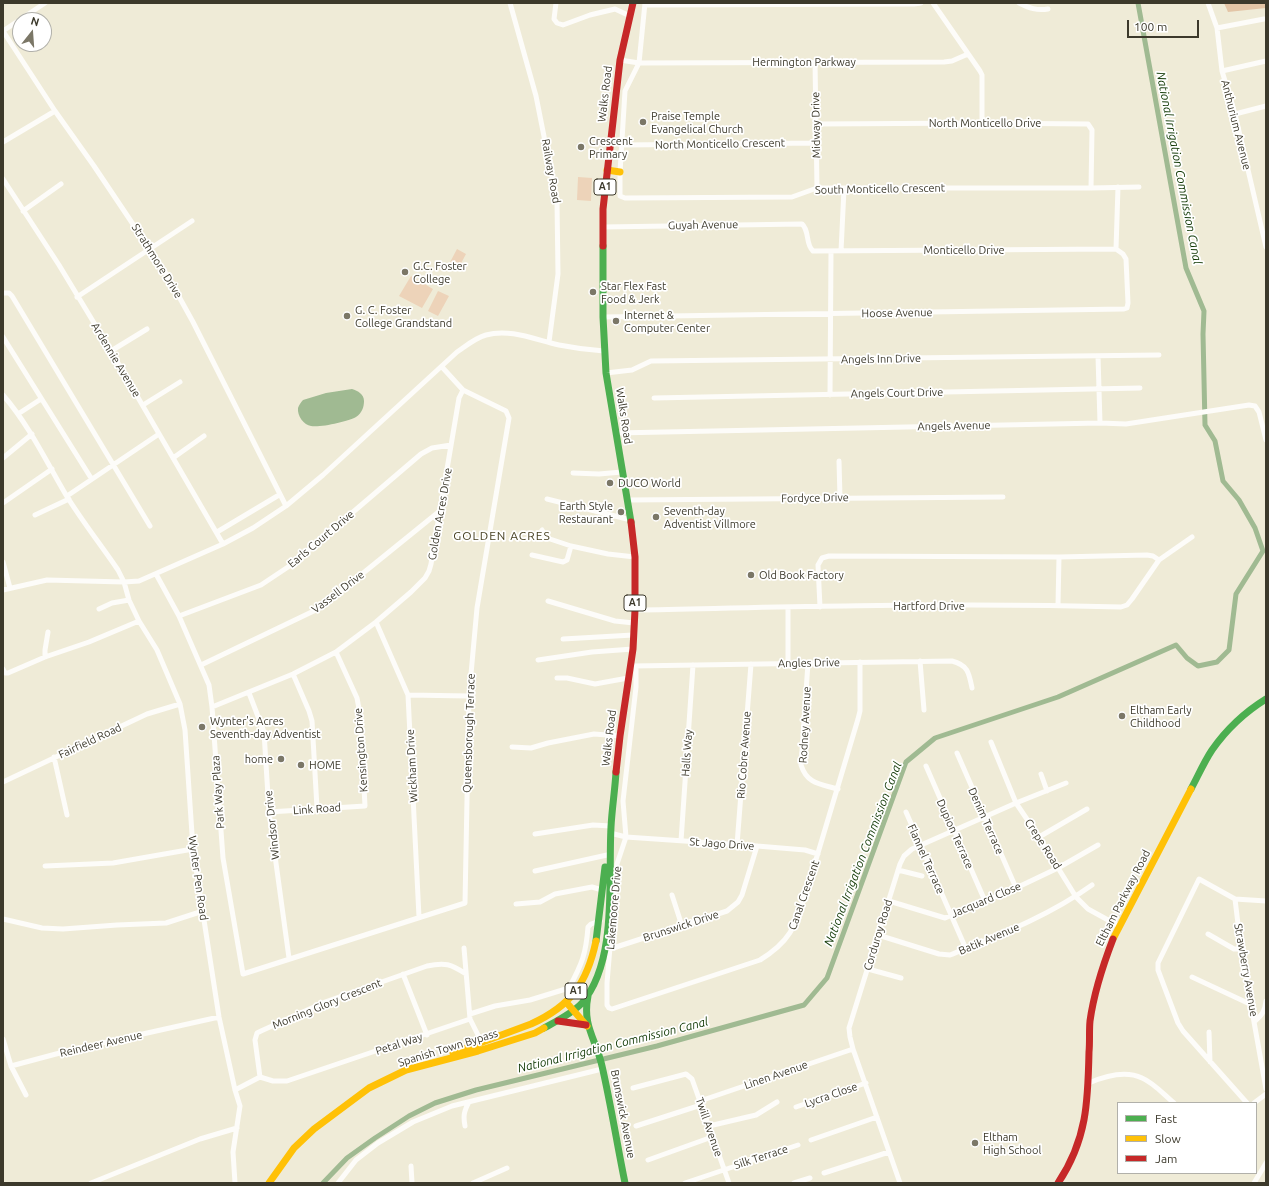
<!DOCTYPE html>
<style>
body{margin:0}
#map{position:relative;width:1269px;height:1186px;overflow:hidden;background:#efebd7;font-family:Ubuntu,sans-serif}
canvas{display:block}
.frame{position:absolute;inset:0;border:4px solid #3c392b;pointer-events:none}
.legend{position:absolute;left:1117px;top:1102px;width:140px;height:72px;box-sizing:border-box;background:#fff;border:1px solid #b1b0aa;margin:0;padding:5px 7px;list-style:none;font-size:12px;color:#3c392b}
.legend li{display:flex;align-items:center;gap:8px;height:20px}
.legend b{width:20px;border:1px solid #b1b0aa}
.north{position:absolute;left:12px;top:12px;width:40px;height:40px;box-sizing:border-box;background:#fff;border:1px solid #b1b0aa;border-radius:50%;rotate:17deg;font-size:11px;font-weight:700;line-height:16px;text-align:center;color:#3c392b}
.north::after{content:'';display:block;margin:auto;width:14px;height:18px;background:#7b7767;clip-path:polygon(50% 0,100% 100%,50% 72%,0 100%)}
.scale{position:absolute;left:1127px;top:20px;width:72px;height:18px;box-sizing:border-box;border:2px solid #3c392b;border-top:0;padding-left:5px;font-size:12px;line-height:14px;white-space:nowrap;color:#3c392b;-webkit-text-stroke:3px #fff;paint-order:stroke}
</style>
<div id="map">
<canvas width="1269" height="1186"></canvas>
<div class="frame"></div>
<ul class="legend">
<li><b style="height:5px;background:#4caf50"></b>Fast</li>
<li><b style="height:5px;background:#ffc107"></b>Slow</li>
<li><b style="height:5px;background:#c62828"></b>Jam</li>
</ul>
<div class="north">N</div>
<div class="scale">100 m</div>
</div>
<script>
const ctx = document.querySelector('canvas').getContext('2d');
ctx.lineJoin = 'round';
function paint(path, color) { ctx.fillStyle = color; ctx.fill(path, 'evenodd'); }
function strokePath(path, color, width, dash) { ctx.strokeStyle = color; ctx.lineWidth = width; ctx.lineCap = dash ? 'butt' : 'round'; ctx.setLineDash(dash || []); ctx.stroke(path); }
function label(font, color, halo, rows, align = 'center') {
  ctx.font = font + ' Ubuntu,sans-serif'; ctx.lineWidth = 3.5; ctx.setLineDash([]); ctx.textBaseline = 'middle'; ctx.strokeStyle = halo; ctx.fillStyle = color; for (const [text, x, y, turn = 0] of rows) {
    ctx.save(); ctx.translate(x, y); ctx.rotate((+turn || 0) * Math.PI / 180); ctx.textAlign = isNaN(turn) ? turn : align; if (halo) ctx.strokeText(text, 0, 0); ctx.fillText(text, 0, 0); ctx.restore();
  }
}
paint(new Path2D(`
 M578 177 592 178 591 201 577 200Z
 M457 249 466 254 457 271 448 266Z
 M411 276 433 289 422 308 399 296Z
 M438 291 449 296 438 316 428 311Z`), '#edd3b9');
paint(new Path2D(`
 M1224 3H1266V8L1228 12Z`), '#e3c5a6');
paint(new Path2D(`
 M352 389C358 391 364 394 364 401 364 407 362 413 356 417 349 421 320 428 311 426 304 425 297 416 298 408 299 405 301 402 303 400L326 393Z`), '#a0ba92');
strokePath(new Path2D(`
 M323 1183 347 1158 375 1138 409 1116 435 1103 476 1090 657 1046 804 1005 827 978 906 762 935 738 1058 697 1176 645 1187 658 1198 666 1217 662 1229 650 1236 594 1263 551 1255 528 1239 500 1223 481 1215 441 1205 425 1203 334 1204 311 1186 268 1138 3`), '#a0ba92', 5);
strokePath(new Path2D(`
 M510 3 536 96 557 202 558 274 549 342
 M556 3 554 19 557 23 563 25 590 15 615 9 630 16
 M645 3 639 63 625 91 620 172V196L625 198 792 197 817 188H1091L1139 187
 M933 3 980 71 982 75V123
 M1019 3C1029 8 1037 11 1048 9
 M1208 3 1217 28 1222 71 1235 114 1266 247
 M645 5 914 4 921 3
 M1217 28 1264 19
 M3 31 55 111 94 166 167 275 193 322 286 506
 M3 31 45 3
 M620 60 639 63 944 62 952 61 968 54
 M815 62 817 188
 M1222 71 1266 61
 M1235 114 1266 106
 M817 124 982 123 1088 124 1092 130 1091 188
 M3 142 55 111
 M623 145 817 143
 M3 179 59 265 111 351 223 544
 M23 211 61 184
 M603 227 802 224C810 231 805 244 813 251L1116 249
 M1116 249 1118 187
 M841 251 844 189
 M3 293H9L12 296 150 526
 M77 297 192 221
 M603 317 1124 309 1127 308 1128 303 1126 259 1123 254 1116 249
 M3 337 91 478
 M111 351 147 329
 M1098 356 1100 423
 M606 373 632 370 651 361 1159 355
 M3 395C29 425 46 461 66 495 82 521 101 545 118 570L124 582 129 600 139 621 157 650 180 704 185 730 193 849 219 1017 235 1090 240 1106 233 1152 235 1183
 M830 395 831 251
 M654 398 1140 388
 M143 405 180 382
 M18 414 41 399
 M616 433 1100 423 1126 424 1249 405 1255 406 1259 412 1266 440
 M3 458 32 434
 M173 458 204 436
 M839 461 840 498
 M573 473 599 474 622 472
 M67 496 159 434
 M547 499 631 520
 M627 500 1003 497
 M3 503 52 469
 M35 515 69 499
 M542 530 547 538 571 546 608 554 635 557
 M217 532 279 495
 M532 555 563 562 567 560 571 546
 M3 562 10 588
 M156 574 179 616 209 685 212 707 223 858 243 974 465 903 469 696 477 608 509 418 506 411 463 390 442 367
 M3 590 47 580 124 582 139 581 223 544 253 528 286 506 323 475 457 352C466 346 475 338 486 335 510 328 536 340 559 345 574 348 589 350 604 351
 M548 601 615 621 634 623
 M1058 605 1059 557
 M788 607V663
 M820 607 818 565 822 558 829 556 1059 557 1147 555 1153 556 1159 560
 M99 609 112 603 129 600
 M635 610C796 607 959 602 1121 607L1127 605 1132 599 1159 560 1192 537
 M179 616 261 585 291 565 421 454 432 448 451 445
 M376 622 408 695 419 917
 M563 639 633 635
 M45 657V650L48 632
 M538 660 592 652 633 649
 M920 661 924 710
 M808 663 801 765C807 784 820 784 838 789
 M201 665 320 608 441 510
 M633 666 952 661C968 665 969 673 972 688
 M636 666V687L623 801 626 837 617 864 607 983V1005L609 1008 612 1009 760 960C791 941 795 926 806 893L858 719 860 711V662
 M3 669 5 673H8L45 657 89 642 139 621
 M293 674 309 711 312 721 317 808
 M557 678H567L595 684 628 678
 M249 693 264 732 269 812 289 958
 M408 695 469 696
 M212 707 293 674 336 652 376 622 411 592 425 578 429 571 431 564 459 398 463 390
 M991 742 1016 803 1039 837 1076 897 1088 909 1119 926
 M512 747 531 748 548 743 594 734 620 736
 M957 753 1016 888
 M54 757 67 815
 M926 766 985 901
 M1041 774 1047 791
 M3 782 147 714 180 704
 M269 812 365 806 360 714 357 698 336 652
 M906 812 966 949
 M610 833 626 837 757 846 805 850 818 854
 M535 834 593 825 611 826
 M1039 837 1087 809
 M681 841 693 665
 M737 845 751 664
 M45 866 113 863 193 849
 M898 870 922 876
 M535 871 607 855
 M672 895 682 926
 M1235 899 1241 949 1266 1089
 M889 901 945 918 1016 888 1058 868 1098 845
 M516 904 540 902 555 894 592 887 602 890
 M3 919 42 928 63 929 117 925 166 923 203 911
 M1208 934 1234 949H1241
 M878 935 939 954 950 955C999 935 1049 916 1092 885
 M464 948 470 1019 481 1041
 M610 949 727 911 738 902 742 895 757 846
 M868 969 901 978
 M403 974 427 1035
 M1192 977 1252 1005
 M569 988C582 964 586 954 588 927L591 924 600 921
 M470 1014 495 1006 530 1000 569 988 577 989
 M1255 1021C1262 1015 1265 1011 1266 1001
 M1209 1032 1210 1062
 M3 1039 11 1066 71 1050 219 1017
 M11 1066 26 1095
 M260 1077 273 1081H287L470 1019
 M1089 1083C1105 1076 1125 1070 1142 1078 1154 1083 1164 1095 1174 1103
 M633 1088 686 1074 692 1079 729 1183
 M235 1090 260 1077 255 1040 257 1033 261 1031 325 1002 427 966C445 962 451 964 466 974
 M700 1101 853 1049
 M1247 1103 1183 1031 1178 1023 1158 970V963L1199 879 1235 899 1266 901
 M1254 1103 1266 1094
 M796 1107 866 1083
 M465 1126C463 1116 464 1111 469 1102
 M636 1126 701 1105
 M709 1126 756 1115 777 1102
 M811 1140 877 1117
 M648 1160 712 1137
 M411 1166 412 1183
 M824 1173 889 1152
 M91 1183 200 1139 237 1128
 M338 1183 356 1160 378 1143 413 1122 452 1106 602 1069
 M473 1183 507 1168
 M685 1183 798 1145
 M794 1183 810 1178
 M900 1183 853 1049 850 1037 849 1028 900 864 904 856 912 849 1016 803 1066 783
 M1254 1183 1266 1163`), '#fdfcf9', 5);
strokePath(new Path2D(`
 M603 246V317L606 373 631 522
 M1191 789C1198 776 1204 762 1212 750 1226 730 1245 712 1266 699
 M596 941 605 867
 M588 996C582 1026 596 1039 602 1066 611 1105 617 1144 625 1183
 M544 1028C555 1022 573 1013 582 1003 618 961 608 879 611 827 612 808 615 790 616 772`), '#4caf50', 7);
strokePath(new Path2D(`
 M607 170 620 172
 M1113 939 1191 789
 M566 1002 587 1026
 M453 1053 531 1024C571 1006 587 983 596 941
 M269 1183 294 1148 314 1129 369 1088 406 1070 478 1051 535 1033 544 1028`), '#ffc107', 7);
strokePath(new Path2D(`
 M603 246V209L620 60 633 3
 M616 772 620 736 633 649 635 610V557L631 522
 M558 1021 586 1025
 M1058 1183C1087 1140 1088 1101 1089 1052 1090 1041 1089 1031 1090 1021 1094 992 1103 965 1113 939`), '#c62828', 7);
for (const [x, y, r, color] of [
 [643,122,4,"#7b7767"],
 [581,147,4,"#7b7767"],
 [405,272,4,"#7b7767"],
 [593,292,4,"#7b7767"],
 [347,316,4,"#7b7767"],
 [616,321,4,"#7b7767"],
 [610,483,4,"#7b7767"],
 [621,512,4,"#7b7767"],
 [656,517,4,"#7b7767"],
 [751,575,4,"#7b7767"],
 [1122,716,4,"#7b7767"],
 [202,727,4,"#7b7767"],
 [281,759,4,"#7b7767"],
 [301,765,4,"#7b7767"],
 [975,1143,4,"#7b7767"]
]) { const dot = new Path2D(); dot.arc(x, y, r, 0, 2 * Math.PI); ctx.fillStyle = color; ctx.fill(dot); strokePath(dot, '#fff', 1.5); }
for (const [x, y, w] of [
 [605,187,22],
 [635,603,22],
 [576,991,22]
]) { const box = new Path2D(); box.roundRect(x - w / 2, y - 8, w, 16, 3); ctx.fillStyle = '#fff'; ctx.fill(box); strokePath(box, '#3c392b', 1); }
label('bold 10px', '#3c392b', null, [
 ["A1",605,187],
 ["A1",635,603],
 ["A1",576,991]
]);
label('11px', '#3c392b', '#fff', [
 ["Hermington Parkway",804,62],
 ["Walks Road",605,94,-83],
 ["North Monticello Drive",985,123],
 ["Midway Drive",816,125,-91],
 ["Anthurium Avenue",1236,125,76],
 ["North Monticello Crescent",720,144,-1],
 ["Railway Road",551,171,80],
 ["South Monticello Crescent",880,189,-1],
 ["Guyah Avenue",703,225,-1],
 ["Monticello Drive",964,250],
 ["Strathmore Drive",157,261,58],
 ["Hoose Avenue",897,313,-1],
 ["Angels Inn Drive",881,359,-1],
 ["Ardennie Avenue",116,360,59],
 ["Angels Court Drive",897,393,-1],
 ["Walks Road",624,416,81],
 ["Angels Avenue",954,426,-1],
 ["Fordyce Drive",815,498,-1],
 ["Golden Acres Drive",440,514,-80],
 ["Earls Court Drive",321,539,-40],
 ["Vassell Drive",338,592,-37],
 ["Hartford Drive",929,606],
 ["Angles Drive",809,663,-1],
 ["Rodney Avenue",805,725,-87],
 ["Queensborough Terrace",469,733,-88],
 ["Walks Road",609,738,-83],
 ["Fairfield Road",90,741,-25],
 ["Kensington Drive",361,750,-94],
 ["Halls Way",687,753,-86],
 ["Rio Cobre Avenue",744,755,-86],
 ["Wickham Drive",412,766,-93],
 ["Park Way Plaza",218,792,-94],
 ["Link Road",317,809,-4],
 ["Denim Terrace",986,821,66],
 ["Windsor Drive",272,825,-96],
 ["Dupion Terrace",955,834,66],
 ["St Jago Drive",722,844,4],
 ["Crepe Road",1043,844,57],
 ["Flannel Terrace",926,859,66],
 ["Wynter Pen Road",198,878,82],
 ["Canal Crescent",804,895,-71],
 ["Eltham Parkway Road",1123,898,-63],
 ["Jacquard Close",986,900,-23],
 ["Lakemoore Drive",614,908,-85],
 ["Brunswick Drive",681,926,-18],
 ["Corduroy Road",878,935,-73],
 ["Batik Avenue",989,939,-23],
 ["Strawberry Avenue",1246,970,80],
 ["Morning Glory Crescent",327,1004,-22],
 ["Reindeer Avenue",101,1044,-13],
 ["Petal Way",399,1044,-18],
 ["Spanish Town Bypass",448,1048,-17],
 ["Linen Avenue",776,1075,-19],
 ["Lycra Close",831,1095,-19],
 ["Brunswick Avenue",623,1114,79],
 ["Twill Avenue",709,1127,71],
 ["Silk Terrace",761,1157,-18]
]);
label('11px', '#3c392b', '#fff', [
 ["Praise Temple",651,116],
 ["Evangelical Church",651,129],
 ["Crescent",589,141],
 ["Primary",589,154],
 ["G.C. Foster",413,266],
 ["College",413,279],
 ["Star Flex Fast",601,286],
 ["Food & Jerk",601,299],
 ["G. C. Foster",355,310],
 ["College Grandstand",355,323],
 ["Internet &",624,315],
 ["Computer Center",624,328],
 ["DUCO World",618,483],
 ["Earth Style",613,506,"right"],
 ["Restaurant",613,519,"right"],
 ["Seventh-day",664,511],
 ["Adventist Villmore",664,524],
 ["Old Book Factory",759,575],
 ["Eltham Early",1130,710],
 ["Childhood",1130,723],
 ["Wynter's Acres",210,721],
 ["Seventh-day Adventist",210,734],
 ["home",273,759,"right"],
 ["HOME",309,765],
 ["Eltham",983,1137],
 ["High School",983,1150]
], 'left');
label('italic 12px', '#113905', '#fff', [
 ["National Irrigation Commission Canal",1179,168,79],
 ["National Irrigation Commission Canal",863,854,-69],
 ["National Irrigation Commission Canal",613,1045,-14]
]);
ctx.letterSpacing = '1px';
label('12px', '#443e1e', '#fff', [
 ["GOLDEN ACRES",502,536]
]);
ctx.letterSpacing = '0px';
</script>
